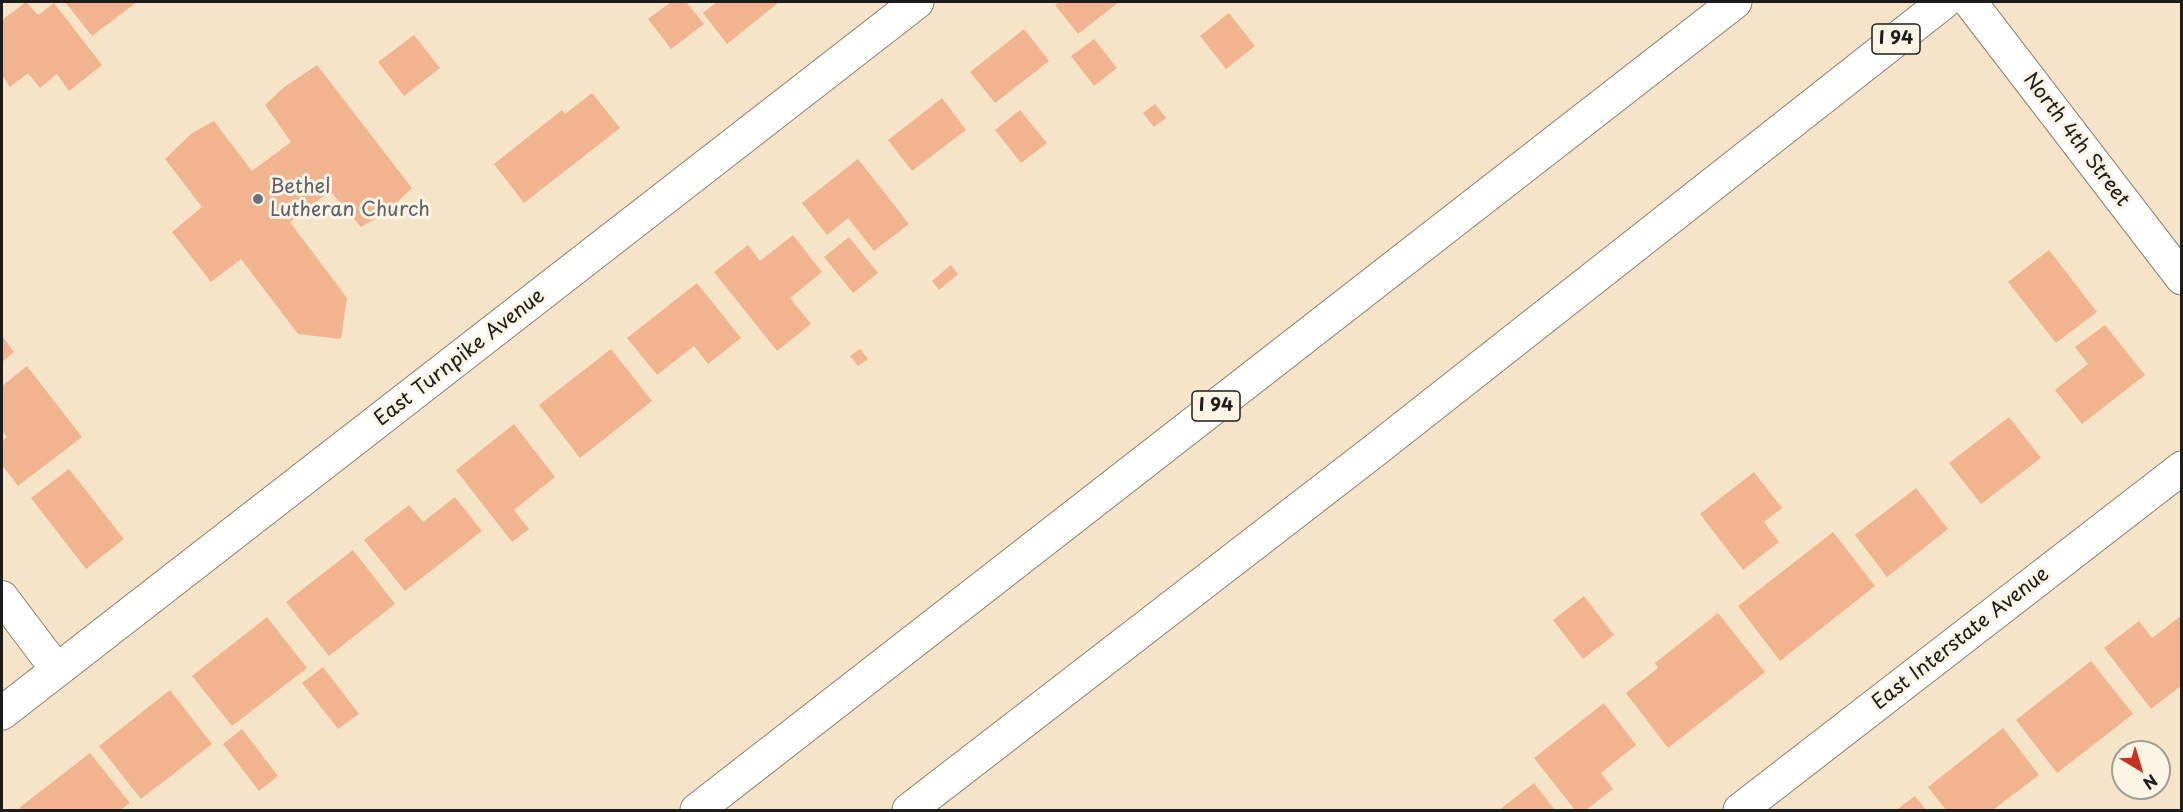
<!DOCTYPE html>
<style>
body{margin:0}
#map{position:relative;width:2183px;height:812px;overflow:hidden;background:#f6e4c9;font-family:"Playpen Sans",sans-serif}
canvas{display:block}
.frame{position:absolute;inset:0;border:3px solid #1c1c1c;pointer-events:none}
.north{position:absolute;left:2111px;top:740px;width:60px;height:60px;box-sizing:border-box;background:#fcf5e5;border:2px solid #a29e95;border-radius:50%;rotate:142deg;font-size:16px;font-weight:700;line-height:24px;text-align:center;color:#1c1c1c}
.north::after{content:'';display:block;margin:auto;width:21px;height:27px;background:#c8321e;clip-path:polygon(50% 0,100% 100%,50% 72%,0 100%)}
</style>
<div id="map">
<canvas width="2183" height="812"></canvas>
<div class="frame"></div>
<div class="north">N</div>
</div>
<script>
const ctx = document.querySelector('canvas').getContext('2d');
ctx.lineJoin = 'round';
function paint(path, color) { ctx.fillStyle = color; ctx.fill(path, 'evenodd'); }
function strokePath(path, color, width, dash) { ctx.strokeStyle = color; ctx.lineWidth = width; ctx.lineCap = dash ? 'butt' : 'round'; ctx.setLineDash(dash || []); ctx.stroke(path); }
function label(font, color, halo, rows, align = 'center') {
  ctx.font = font + ' "Playpen Sans",sans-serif'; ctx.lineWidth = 6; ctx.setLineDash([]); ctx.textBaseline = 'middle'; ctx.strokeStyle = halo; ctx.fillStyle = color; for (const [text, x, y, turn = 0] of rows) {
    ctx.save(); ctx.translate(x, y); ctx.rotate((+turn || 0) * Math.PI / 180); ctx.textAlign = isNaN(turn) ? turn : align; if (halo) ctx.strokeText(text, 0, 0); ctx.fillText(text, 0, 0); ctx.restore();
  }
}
paint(new Path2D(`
 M26 2 38 15 54 3 102 65 69 91 57 74 40 88 28 73 10 87 2 75V20Z
 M65 2H137L92 36Z
 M671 2H686L704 24 671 49 648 19Z
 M717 2H777L778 3 727 44 703 13Z
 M1059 2H1119L1078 34 1055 5Z
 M1229 13 1255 46 1226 69 1200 36Z
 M1024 29 1049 61 995 103 970 72Z
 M414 35 440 68 404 96 378 62Z
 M1094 39 1117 68 1094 86 1071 56Z
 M317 65 412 188 388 211 361 227 330 191 290 222 347 298 341 339 298 334 241 259 211 282 172 232 202 207 165 159 192 133 214 121 252 171 291 142 265 105 283 88Z
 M592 93 620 128 524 203 494 164 562 110 565 114Z
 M942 98 966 130 912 171 888 140Z
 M1155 104 1166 118 1154 127 1143 113Z
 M1020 110 1047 143 1021 163 995 130Z
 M858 159 909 224 874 251 848 218 827 235 802 203Z
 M793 235 822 272 790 298 811 324 777 351 714 272 748 245 760 261Z
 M849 237 878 273 853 293 824 257Z
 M2049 250 2097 312 2056 343 2008 282Z
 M951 265 958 274 939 290 932 281Z
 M697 283 741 338 708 364 694 346 657 375 627 338Z
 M2105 325 2145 375 2082 424 2055 390 2088 364 2075 347Z
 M2 336 14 352 2 362Z
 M611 349 652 401 580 458 539 405Z
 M860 349 868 359 858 366 850 356Z
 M27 366 82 437 18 486 2 465V441L7 437 2 431V386Z
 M2009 417 2041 458 1981 504 1949 463Z
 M514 424 555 477 514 510 529 529 512 542 456 470Z
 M69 469 124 539 86 569 31 498Z
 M1754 472 1782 508 1764 522 1779 542 1743 570 1700 514Z
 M1916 488 1948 529 1887 577 1855 535Z
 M455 497 482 531 405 591 364 540 409 505 423 522Z
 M1833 532 1875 586 1780 661 1738 606Z
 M353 550 395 604 329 656 286 602Z
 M1584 596 1614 635 1583 659 1553 620Z
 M1718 613 1765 672 1668 748 1626 693 1658 668 1655 663Z
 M2182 615V685L2151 709 2104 648 2139 621 2152 638Z
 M267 617 307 668 232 726 192 676Z
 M2091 661 2133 714 2057 773 2016 720Z
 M323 667 359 714 338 729 302 683Z
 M170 690 212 744 141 799 99 746Z
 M1604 703 1636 745 1601 773 1613 789 1586 810H1575L1534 758Z
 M2003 728 2039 775 1993 810H1946L1928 787Z
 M242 729 278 776 259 791 223 744Z
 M90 753 130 803 120 810H21L19 808Z
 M1534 783 1555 810H1499Z
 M1915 796 1926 810H1896Z`), '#f1b48e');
const minor = new Path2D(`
 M2 597 57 670`);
const tertiary = new Path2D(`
 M1970 2 2182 278
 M2 713 917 2
 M1740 810 2182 468`);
const motorway = new Path2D(`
 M697 810 1735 2
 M909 810 1374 451 1944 2`);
strokePath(minor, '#898072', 34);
strokePath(tertiary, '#898072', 35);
strokePath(motorway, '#898072', 35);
strokePath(minor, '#fff', 32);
strokePath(tertiary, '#fff', 33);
strokePath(motorway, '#fff', 33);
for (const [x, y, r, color] of [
 [258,199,6,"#6b7280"]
]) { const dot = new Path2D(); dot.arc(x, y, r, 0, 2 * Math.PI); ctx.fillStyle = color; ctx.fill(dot); strokePath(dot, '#fcf5e5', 2); }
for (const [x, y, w] of [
 [1896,39,48],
 [1216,406,48]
]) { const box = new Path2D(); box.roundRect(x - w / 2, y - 15, w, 30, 4.5); ctx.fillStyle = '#fcf5e5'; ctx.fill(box); strokePath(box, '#1c1c1c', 1.5); }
label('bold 18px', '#1c1c1c', null, [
 ["I 94",1896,39],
 ["I 94",1216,406]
]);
label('20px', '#1c1c1c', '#fcf5e5', [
 ["North 4th Street",2076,140,53],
 ["East Turnpike Avenue",460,358,-38],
 ["East Interstate Avenue",1961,639,-38]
]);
label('20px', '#5b616d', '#fcf5e5', [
 ["Bethel",270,187],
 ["Lutheran Church",270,210]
], 'left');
</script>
